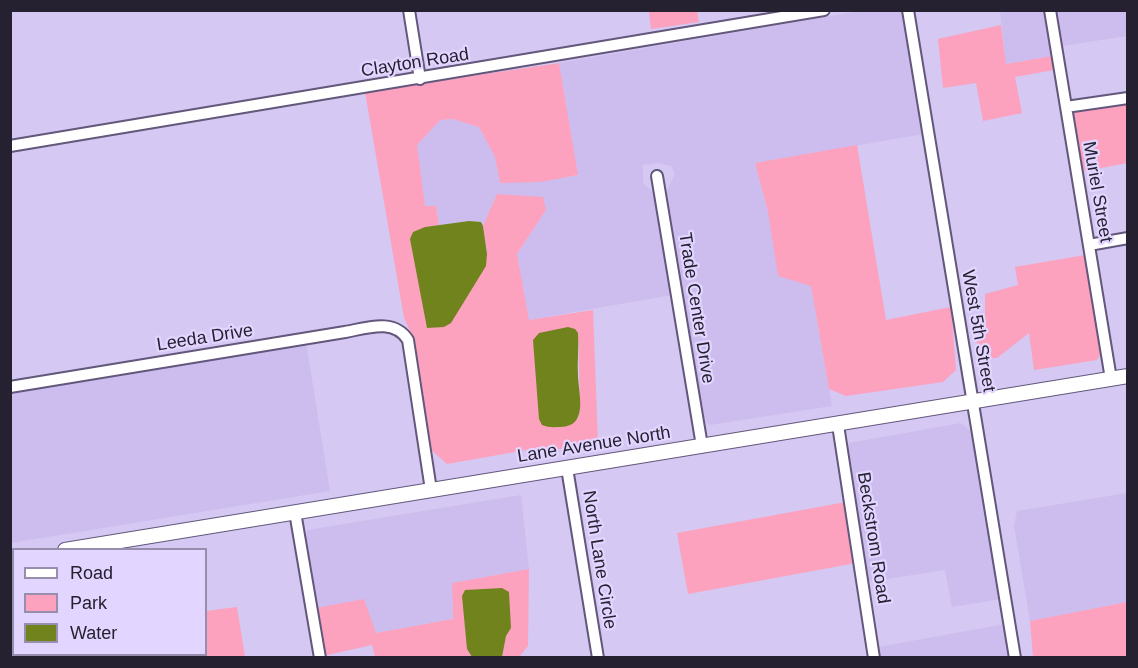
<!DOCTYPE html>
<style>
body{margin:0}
#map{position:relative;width:1138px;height:668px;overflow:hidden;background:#d5c8f2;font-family:Helvetica,sans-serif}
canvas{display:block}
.frame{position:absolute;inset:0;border:12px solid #262130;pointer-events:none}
.legend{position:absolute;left:12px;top:548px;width:195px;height:108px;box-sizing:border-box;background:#e2d5ff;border:2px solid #978dac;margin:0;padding:8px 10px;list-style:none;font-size:18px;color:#262130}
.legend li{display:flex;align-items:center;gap:12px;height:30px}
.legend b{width:30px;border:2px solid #978dac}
</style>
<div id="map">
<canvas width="1138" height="668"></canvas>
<div class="frame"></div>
<ul class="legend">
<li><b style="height:8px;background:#fff"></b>Road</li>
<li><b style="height:16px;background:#fca1be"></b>Park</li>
<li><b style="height:16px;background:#71831c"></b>Water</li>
</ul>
</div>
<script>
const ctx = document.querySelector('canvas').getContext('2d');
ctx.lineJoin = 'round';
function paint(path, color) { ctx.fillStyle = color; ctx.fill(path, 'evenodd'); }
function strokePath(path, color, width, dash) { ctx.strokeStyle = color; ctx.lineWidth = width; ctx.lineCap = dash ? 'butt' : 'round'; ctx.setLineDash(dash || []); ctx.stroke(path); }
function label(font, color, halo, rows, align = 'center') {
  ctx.font = font + ' Helvetica,sans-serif'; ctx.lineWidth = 4.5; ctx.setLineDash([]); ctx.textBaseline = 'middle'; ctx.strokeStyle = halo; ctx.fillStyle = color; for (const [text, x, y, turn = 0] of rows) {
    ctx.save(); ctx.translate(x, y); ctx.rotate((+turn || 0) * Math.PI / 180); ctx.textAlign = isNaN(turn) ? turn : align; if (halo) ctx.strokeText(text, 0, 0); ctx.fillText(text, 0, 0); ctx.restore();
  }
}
paint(new Path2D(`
 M866 10 901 11 906 18 924 134 755 163 768 212 811 286 832 406 710 425 706 422 700 405 665 195 675 174 671 166 658 163 643 165V183L651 190 656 201 672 295 529 320 517 254 546 210 497 194 483 226 480 222 469 221 439 225 436 206H425L416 145 440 120 453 119 479 127 495 157 500 183 578 176 559 63Z
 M1000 11H1046L1052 56 1006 64Z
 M1056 11H1127V36L1062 46Z
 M306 342 330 491 11 543V390Z
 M961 423 969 430 976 447 1001 599 952 607 945 570 868 582 846 453 849 443Z
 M1127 493V602L1030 621 1014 526 1017 511Z
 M521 495 529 569 452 583 453 619 376 633 316 608 306 539 307 530Z
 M11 577H13L14 654H80V657H11Z
 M1005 624 1011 657H880L878 647Z`), '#cdbdee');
paint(new Path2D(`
 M649 11H697L699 22 651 29Z
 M1001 25 1006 64 1052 56 1054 70 1015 77 1022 113 983 121 976 83 943 88 938 39Z
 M559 63 578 175 540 182 500 183 495 157 479 127 453 119 440 120 417 145 425 206H436L439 225 425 227 487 254 483 226 497 194 543 197 546 210 517 254 529 320 593 310 598 443 534 453 532 449 447 464 430 449 411 333 404 318 365 92ZM579 342C578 368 581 393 579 418L535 372Z
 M1127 100V163L1081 172 1070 115 1072 111Z
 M857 145 886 320 951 307 956 370 943 382 846 396 829 389 811 286 778 276 768 212 755 163Z
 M1085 255 1101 353 1097 360 1034 370 1029 333 997 358H979L974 322 985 321V294L1018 285 1015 267Z
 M846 502 856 563 688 594 677 533Z
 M529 569 528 646 519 657H502L506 635 511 628 467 649 472 657H375L372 645 323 656 316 608 364 599 376 633 453 619 452 583Z
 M1127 602V657H1033L1030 621Z
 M237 607 245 657H155V655L206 654V611Z`), '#fca1be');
paint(new Path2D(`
 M469 221 481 222 483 226 487 254 486 266 451 323 444 327 427 328 410 239 413 232 425 227Z
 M568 327 575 329 578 333C579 348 577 362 578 377 579 396 588 426 561 427 554 427 549 428 542 425L539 419 533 340 539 333Z
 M502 588 509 592 511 628 506 636 502 657H472L467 649 462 596 465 590Z`), '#71831c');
const minor = new Path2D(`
 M409 10 420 79
 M908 10 1015 658
 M1050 10 1111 379
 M1066 107 1128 98
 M10 146 824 10
 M657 176 702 446
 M1089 245 1128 238
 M10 387 345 332C367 328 394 318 408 340L431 490
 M838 425 874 658
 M567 468 598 658
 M295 512 320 658`);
const major = new Path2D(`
 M65 550 1128 376
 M10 559 14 558`);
strokePath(minor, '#63577b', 14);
strokePath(major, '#63577b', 16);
strokePath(minor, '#fff', 10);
strokePath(major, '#fff', 14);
label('18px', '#262130', '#e2d5ff', [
 ["Clayton Road",415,63,-9],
 ["Muriel Street",1097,192,80],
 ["Trade Center Drive",696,308,81],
 ["West 5th Street",978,331,80],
 ["Leeda Drive",205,338,-9],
 ["Lane Avenue North",594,445,-9],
 ["Beckstrom Road",873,538,81],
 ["North Lane Circle",599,560,81]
]);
</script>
